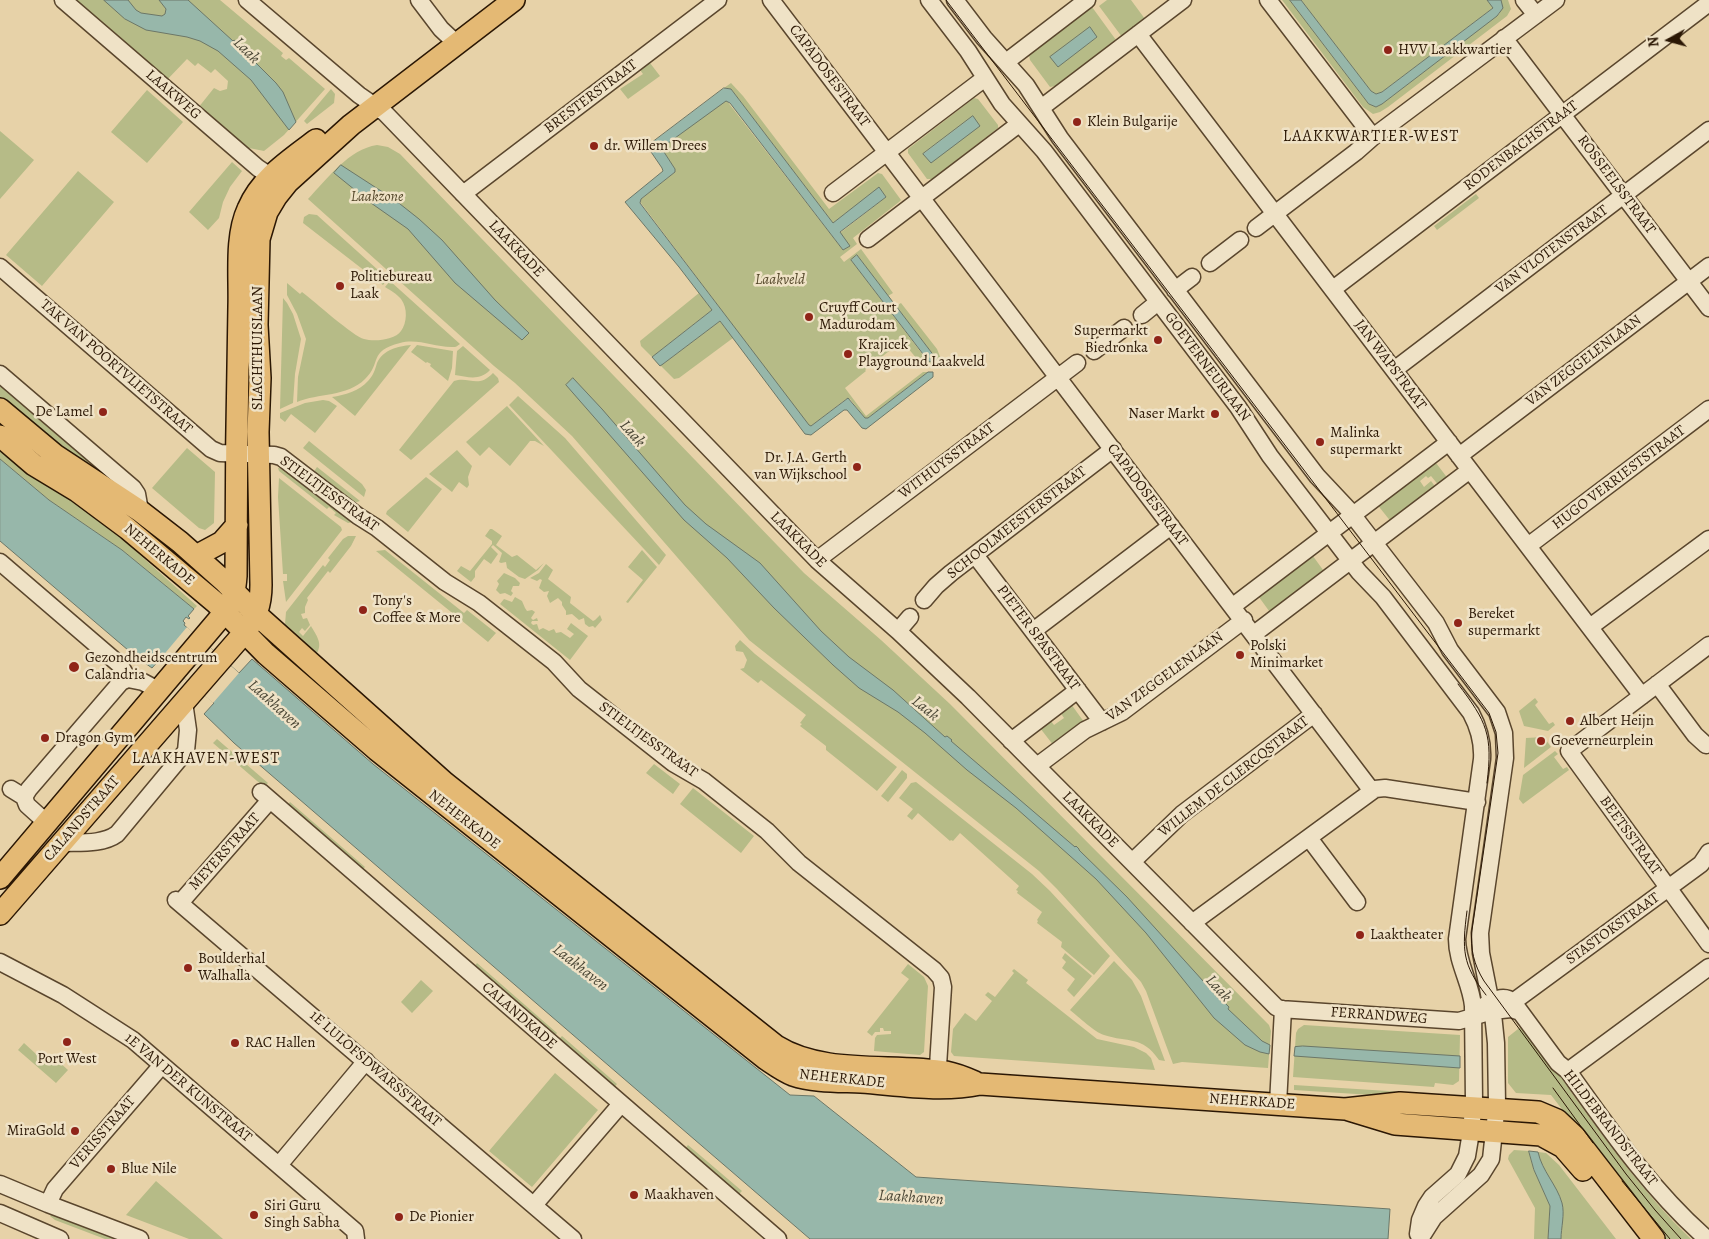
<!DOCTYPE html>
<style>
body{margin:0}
#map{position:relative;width:1709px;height:1239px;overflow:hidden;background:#e7d2a8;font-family:Alegreya,serif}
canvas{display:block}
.north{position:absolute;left:1644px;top:15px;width:50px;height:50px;-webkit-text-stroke:4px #efe2c6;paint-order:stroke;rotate:263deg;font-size:14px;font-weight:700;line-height:20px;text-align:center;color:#2b1704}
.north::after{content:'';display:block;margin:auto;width:18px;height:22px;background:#2b1704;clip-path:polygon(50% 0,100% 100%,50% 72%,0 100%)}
</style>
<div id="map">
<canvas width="1709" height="1239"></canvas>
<div class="north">N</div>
</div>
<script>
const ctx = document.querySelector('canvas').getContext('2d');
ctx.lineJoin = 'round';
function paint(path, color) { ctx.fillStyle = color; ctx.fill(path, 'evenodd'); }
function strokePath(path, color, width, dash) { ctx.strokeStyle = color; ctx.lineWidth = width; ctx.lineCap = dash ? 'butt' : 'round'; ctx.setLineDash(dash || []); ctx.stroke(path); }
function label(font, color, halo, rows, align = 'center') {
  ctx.font = font + ' Alegreya,serif'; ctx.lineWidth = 5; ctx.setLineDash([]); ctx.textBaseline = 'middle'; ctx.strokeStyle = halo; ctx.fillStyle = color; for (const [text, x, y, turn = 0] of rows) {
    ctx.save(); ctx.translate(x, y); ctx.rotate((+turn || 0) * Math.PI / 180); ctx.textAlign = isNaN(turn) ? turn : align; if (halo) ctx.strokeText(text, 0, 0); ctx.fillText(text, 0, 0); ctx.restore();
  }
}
paint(new Path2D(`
 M69 0H220L283 53 281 56 286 60 289 58 325 89 284 135 264 151 244 147 198 108 214 88 220 91 227 89 228 81 215 69 211 73 198 63 195 66 187 59 165 82Z
 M1107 0H1131L1145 19 1122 37 1099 6Z
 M1282 0H1290L1369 104 1376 107 1382 104 1500 13 1501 0H1508L1511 9 1507 16 1388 107 1380 112 1373 114 1363 107Z
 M1301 0H1487L1493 8 1382 92 1376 94 1371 91Z
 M1092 7 1116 40 1055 86 1050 87 1030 60 1029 55ZM1097 37 1058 66 1051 57Z
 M650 63 660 76 628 99 620 89 643 74 640 70Z
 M731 83 743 96 829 209 878 173 882 174 901 200 899 202 853 238 857 244 840 257 844 262 861 249 893 293 888 296 857 255 851 260 926 359V361H938L940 365 935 363 922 365 902 341 865 370 866 371 845 388 866 416 923 372H928L868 418H865L850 399H846L811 426 808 425 641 203V199L675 172V169L664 152V146L724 101H727L843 250 849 246 840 233 886 197 879 188 833 223 731 89 724 88Z
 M331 89 335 94 334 103 307 124 304 121Z
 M147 90 183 122 147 163 111 132Z
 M974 98 978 99 998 125V128L932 179H927L908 153V149ZM972 117 931 163 924 153Z
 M0 131 34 160 0 199Z
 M377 145 388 147 400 154 804 573 881 640 950 704 1269 1025 1271 1031 1268 1068 1182 1062 1173 1064 1146 991 1141 982 1057 889 1039 871 749 640 572 436 515 383 494 366 308 199C327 179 349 149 377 145Z
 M232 162 242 171 230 187 223 202 219 218 208 230 189 212Z
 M78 171 114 202 42 286 6 255Z
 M1476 194 1479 198 1437 230 1434 226Z
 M309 214 317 215 388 279 383 285 303 223 304 217Z
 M390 281 460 344C457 346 457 347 454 347 435 348 419 338 400 343 368 351 382 363 365 379 347 397 318 393 297 402L298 377 306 339 297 314 287 295V283L300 294 302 292C314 301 354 337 364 339 374 342 395 340 401 331 407 323 408 308 401 299 397 294 390 290 385 287Z
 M699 293 712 310 652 357 663 364 720 321 733 338 679 378 674 379 641 346 640 341Z
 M283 298 287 303 293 314 301 339 295 374 293 403 280 409Z
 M901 303 937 349 941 359 938 361 896 306Z
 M411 345 355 416 332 397C345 395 359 391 368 381 373 376 375 370 377 363 383 350 398 346 411 345Z
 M417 345 453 351 452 368 448 381 430 366 431 364 427 362 426 363 411 352Z
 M463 346 490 370C480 381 468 377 455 375L457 351Z
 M493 373 498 378 499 382 411 460 399 450 454 381C469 376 478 389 493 373Z
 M0 385 123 491 92 472 0 400Z
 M518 396 565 438 666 555 659 565 509 405Z
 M323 400 329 401 337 406 315 433 291 414 285 422 280 418V413L305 403Z
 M507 406 544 446 535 441H530L510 466 489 447 480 456 466 442Z
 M309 441 362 484 366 490 364 497 303 448Z
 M0 445 121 538 197 606 194 609 122 550 49 500 0 459Z
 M187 448 215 472 214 523 205 530 199 528 152 488Z
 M457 450 472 466 468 477 469 485 467 488 459 482 452 492 429 474Z
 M1433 459 1449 480 1440 487 1431 476 1428 478 1426 476 1420 481 1424 487 1431 481 1437 489 1392 523 1376 503Z
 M317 467 360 501 354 503 313 473Z
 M278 468H284L353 522 348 523 334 515 336 513 329 507 327 509 279 471Z
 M426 477 442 489 408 532 386 514 387 511Z
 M279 478 341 527 342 530 286 602 283 581H287V574H283L278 497Z
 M490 529H492L502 536 496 545 512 557 517 555 536 570 544 563 538 570 525 579 519 577 507 568 506 562 501 563 499 562 502 553 493 545 491 547 498 554 491 564 484 559 475 571V577L471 582 457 571 461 566 470 571 492 544V541L485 536Z
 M348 536H356L351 546 330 573 328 571 307 598 308 600 305 607V613L301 614 303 619 307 618 310 625 305 631 302 628 299 632 303 636 311 626C316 635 323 643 317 653L285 624 286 612 323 565 325 567 330 560 328 558 343 539Z
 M385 550 464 613 467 610 496 633 488 642 376 551Z
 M642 550 657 567 628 603 626 602 643 580 628 567Z
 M1310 552 1326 574 1272 615 1256 593Z
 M546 564 553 570 548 579 571 597 570 603 593 621 595 620 600 615 602 620 595 628 593 626 589 627 585 624 584 618 579 620 572 614 566 615V611L562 605V602L558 598 550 603 547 596 549 591 544 592 539 588 542 580 540 579 537 581 530 578 539 573Z
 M504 573 515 578 520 583 519 586H513L511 591 513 593 511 596 505 593 500 594 496 590 499 584 497 581Z
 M515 597 522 601 525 608 527 611 532 610 535 612 531 618 533 620 537 618 538 621H532L531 623 533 625 537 624 539 630 543 628 549 631 554 629 556 633 561 632 570 638 574 634 567 629 571 623 588 636 570 660 500 604 504 599 512 602Z
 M740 640 755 654 897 767 877 791 826 750V746L800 726 802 724 800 723 806 715 761 680 758 683 740 669 744 668 747 660 743 652 736 651 735 646Z
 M1535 698 1538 702 1535 705 1549 724 1553 722 1555 725 1548 731 1524 726 1519 711Z
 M1071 704 1084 722 1054 746 1040 728 1050 720 1054 725 1064 718 1060 712Z
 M1544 737 1551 747 1524 768 1526 738Z
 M217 739 268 783 264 787 213 743Z
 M1555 751 1558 754 1554 757 1563 769 1567 767 1569 770 1523 804 1519 799 1523 775Z
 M654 764 680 784 673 794 646 773Z
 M902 770 907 774V778L888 802 881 796Z
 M916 782 1032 874 1050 891 1110 956 1094 975 1061 947 1062 942 1037 923 1038 921 1037 920 1042 912 1017 893 1018 891 1016 890 1019 886 960 833 953 841 951 840 950 841 918 813 912 820 907 816 913 809 899 798 911 783Z
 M693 788 754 836 741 853 680 804Z
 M290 802 365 867 361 871 286 807Z
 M1065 953 1092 976 1074 997 1067 990 1075 979 1062 968 1066 962 1062 958Z
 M1114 961 1132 980 1141 996 1165 1061 1159 1060C1142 1035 1128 1043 1104 1035 1094 1032 1079 1017 1070 1010Z
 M477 963 557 1033 554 1037 473 968Z
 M908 964 924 977 928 986 924 1052 920 1055 874 1051 875 1038 877 1035 891 1034V1031H884L883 1028H880V1032H875L872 1036 867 1032 909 979 901 973Z
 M1014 969 1028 980 1026 983 1097 1039 1134 1047 1146 1053 1151 1058 1155 1070 954 1056 951 1052 953 1029 965 1013 976 1021 992 1001 985 995 988 992 995 997 1014 973 1012 971Z
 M421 980 433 991 412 1013 401 1002Z
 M1304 1025 1460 1035 1459 1081 1453 1085 1435 1083 1434 1087 1293 1077 1296 1033 1298 1029Z
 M1523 1025 1560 1075 1575 1089 1571 1092C1608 1143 1645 1195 1691 1239H1662L1551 1095 1516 1093 1508 1083V1037Z
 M562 1036 617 1084 613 1089 557 1041Z
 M24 1043 36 1054 40 1050 55 1063 58 1061 68 1070 56 1083 18 1050Z
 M555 1073 598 1110 532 1187 489 1151Z
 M1294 1085 1435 1094 1434 1099 1294 1090Z
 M688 1145 742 1191 737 1196 684 1150Z
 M1514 1150 1529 1151 1534 1170 1550 1206 1548 1239H1534L1535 1208 1508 1159 1509 1155Z
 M1538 1152 1546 1153 1559 1165 1616 1239H1561L1562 1203 1541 1164Z
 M156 1181 223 1239H189L126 1215Z
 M52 1214 118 1239H105L55 1220 50 1216Z`), '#b6bb87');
const water = new Path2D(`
 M104 0H128L136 10 141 13 162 16 165 14 166 9 159 0H188L233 41 234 40 238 43 237 44 276 83 283 92 296 122 289 130 251 80 218 51 200 41 187 37 146 30 125 19Z
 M1290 0H1301L1371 91 1376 94 1382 92 1493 8 1487 0H1501L1503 8 1497 16 1382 104 1376 107 1369 104Z
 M1090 27 1097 37 1058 67 1050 57Z
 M724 88 731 89 833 223 879 187 886 197 840 232 850 246 843 250 730 103 726 101 664 146V152L675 169V172L641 199 640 203 809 425 811 426 848 398 865 418H868L928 372H933V377L866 429 862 428 847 410H844L811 435 805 434 720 321 663 364 660 366 652 357 712 310 679 267 625 202 663 171 662 168 649 149 650 144Z
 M973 116 980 126 931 163 923 154Z
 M341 165 395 200 419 219 442 240 495 300 529 333 522 340 455 283 408 229 371 203 334 173Z
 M857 255 938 361 937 362 926 361V358L851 260Z
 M573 378 602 409 685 505 706 524 760 563 821 631 849 657 893 690 945 737 947 736 952 740 951 741 1075 847 1076 846 1079 849V850L1127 897 1223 1003H1225L1229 1007 1228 1009 1262 1041 1270 1045 1269 1054 1260 1052 1245 1045 1214 1018 1146 933 1096 879 1016 808 967 770 925 733 898 712 859 688 833 665 774 608 727 558 684 520 566 385Z
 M0 459 49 500 122 550 194 609 188 616 190 618 189 619 186 617 183 621 185 623 184 625 239 673 252 659 373 764 790 1095 814 1096 916 1177 1390 1209 1388 1239H810L234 743 204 714 214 703 161 658 152 668 135 656 0 541Z
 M1303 1046 1460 1056V1068L1294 1056 1295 1047Z
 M1529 1151 1538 1152C1542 1171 1557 1185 1562 1203 1565 1214 1561 1228 1561 1239H1548L1550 1206 1534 1170Z`);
paint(water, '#97b7aa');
strokePath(water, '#6c7768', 1);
paint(new Path2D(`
 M187 627 239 673 213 703 161 658Z`), '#e7d2a8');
const minor = new Path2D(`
 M63 0 258 168 279 182
 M247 0 359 95 385 113 817 560 898 631 968 697 1276 1007 1280 1009 1459 1021 1492 1011 1511 1009 1520 1012
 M419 0 441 29 457 44
 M771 0 1372 791
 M929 0 968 51 1002 104 1044 151 1238 407 1270 456 1359 572 1383 597 1471 713C1479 728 1483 742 1482 759L1457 939C1457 963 1471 983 1473 1006L1474 1102 1470 1138 1467 1156 1458 1174 1432 1197 1426 1206 1420 1220 1418 1234
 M955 0 984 38 1026 85 1060 138 1317 476 1348 509 1436 623 1450 650 1497 712 1504 733 1505 758 1480 933 1481 953 1493 1014 1496 1043 1497 1104 1491 1159 1481 1175 1434 1217 1420 1239
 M1268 0 1373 137
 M1524 0 1536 15
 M1138 34 1642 696
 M1504 38 1709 308
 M1006 62 1087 0
 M1041 108 1183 0
 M833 193 985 78
 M463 194 718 0
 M1256 228 1356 152 1373 137 1556 0
 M868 239 1019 124
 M1210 263 1240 240
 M0 267 211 449 220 453 274 455 281 457 358 516 377 528 445 582 479 603 554 662 579 689 673 763 704 781 767 831 799 863 934 970 941 978 943 987 937 1082
 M1333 289 1709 3
 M1175 290 1192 277
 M1142 315 1158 302
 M1094 351 1124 328
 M1394 370 1709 130
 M0 374 133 488 137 494 140 511
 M1459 456 1709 266
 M1528 546 1709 409
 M975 555 1102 722
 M817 560 1077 363
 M0 562 120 665 128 679
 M924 600 936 586 951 573 1113 449
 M1233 606 1449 442
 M1590 627 1709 539
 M898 631 910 617
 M1033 631 1171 526
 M1254 634 1470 470
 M1709 645 1569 751 1709 944
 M128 679 143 682 158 690
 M1657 684 1695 735 1706 745
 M1011 741 1078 690
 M1037 766 1085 730 1122 712 1244 620
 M11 789 24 797 27 805 47 823
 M261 792 778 1239
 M24 797 29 789 121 682 128 679
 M1309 838 1357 902
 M61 843C78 842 102 845 117 834L186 751 188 730 184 702
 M1132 862 1182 814 1314 714
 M176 900 573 1239
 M180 903 270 800
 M1192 923 1375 789 1385 788 1477 802
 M0 962 63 995 133 1040 355 1231 356 1239
 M1513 1002 1701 864 1709 852
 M1484 1006C1492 1000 1504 994 1513 1002L1558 1063 1568 1071C1610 1130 1652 1191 1707 1239
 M1568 1071 1709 967
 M1278 1104 1283 1009
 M279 1165 366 1061
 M0 1184 48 1204 140 1239
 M48 1204 55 1189 162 1065
 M534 1205 621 1104
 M0 1213 60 1239`);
const major = new Path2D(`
 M0 409 55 455 140 511 180 542 225 582 257 615 445 783 776 1046C824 1076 892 1063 946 1072 956 1074 966 1078 975 1082
 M0 436 34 465 77 491 128 529 216 603 266 654 377 750 766 1059C775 1065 783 1071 793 1075 814 1082 839 1081 861 1082 901 1085 941 1092 980 1084L1345 1109 1400 1103 1538 1112 1557 1120 1575 1137 1654 1239
 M196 556 222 542 237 525
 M0 878 225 612C233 601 235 590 236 576 236 486 237 397 239 307 240 276 235 237 248 209 261 178 290 160 316 140
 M0 914 244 633C256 618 261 605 261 585L258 432 260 378 257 325 259 239 267 212 276 197 288 182 351 125 514 0
 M1349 1110 1395 1124 1541 1135 1563 1147 1583 1170`);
strokePath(minor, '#5a462d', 19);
strokePath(major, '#2b1704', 24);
strokePath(minor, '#efe2c6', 16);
strokePath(major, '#e4b974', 21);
strokePath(new Path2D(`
 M946 0 1489 713 1496 732 1498 753 1472 930C1470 949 1474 965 1484 981L1626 1174 1655 1210 1681 1239
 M1458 684C1487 722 1493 735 1487 783
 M1467 911C1462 950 1462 964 1486 995
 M1553 1088 1593 1143
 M1622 1181 1670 1239`), '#2b1704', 1);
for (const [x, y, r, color] of [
 [1388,50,5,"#8f2418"],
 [1077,122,5,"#8f2418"],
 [594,146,5,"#8f2418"],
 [340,286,5,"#8f2418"],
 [809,317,5,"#8f2418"],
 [1158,340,5,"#8f2418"],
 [848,354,5,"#8f2418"],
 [103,412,5,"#8f2418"],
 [1215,414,5,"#8f2418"],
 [1320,442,5,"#8f2418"],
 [857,467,5,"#8f2418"],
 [363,610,5,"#8f2418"],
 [1458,623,5,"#8f2418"],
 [1240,655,5,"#8f2418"],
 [74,667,6,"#8f2418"],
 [1570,721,5,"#8f2418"],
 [45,738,5,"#8f2418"],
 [1541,741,5,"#8f2418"],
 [1360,935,5,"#8f2418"],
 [188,968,5,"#8f2418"],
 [67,1042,5,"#8f2418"],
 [235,1043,5,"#8f2418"],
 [75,1131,5,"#8f2418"],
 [111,1169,5,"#8f2418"],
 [634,1195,5,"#8f2418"],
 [254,1215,5,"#8f2418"],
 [399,1217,5,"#8f2418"]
]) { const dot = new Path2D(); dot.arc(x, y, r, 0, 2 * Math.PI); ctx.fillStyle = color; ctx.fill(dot); strokePath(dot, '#efe2c6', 2); }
label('15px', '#2b1704', '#efe2c6', [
 ["HVV Laakkwartier",1398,50],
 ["Klein Bulgarije",1087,122],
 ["dr. Willem Drees",604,146],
 ["Politiebureau",350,277],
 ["Laak",350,294],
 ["Cruyff Court",819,308],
 ["Madurodam",819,325],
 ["Supermarkt",1148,331,"right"],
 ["Biedronka",1148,348,"right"],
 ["Krajicek",858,345],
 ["Playground Laakveld",858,362],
 ["De Lamel",93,412,"right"],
 ["Naser Markt",1205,414,"right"],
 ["Malinka",1330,433],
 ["supermarkt",1330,450],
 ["Dr. J.A. Gerth",847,458,"right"],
 ["van Wijkschool",847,475,"right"],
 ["Tony's",373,601],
 ["Coffee & More",373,618],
 ["Bereket",1468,614],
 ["supermarkt",1468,631],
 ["Polski",1250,646],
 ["Minimarket",1250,663],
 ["Gezondheidscentrum",85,658],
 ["Calandria",85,675],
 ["Albert Heijn",1580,721],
 ["Dragon Gym",55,738],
 ["Goeverneurplein",1551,741],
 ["Laaktheater",1370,935],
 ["Boulderhal",198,959],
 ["Walhalla",198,976],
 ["RAC Hallen",245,1043],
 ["Port West",67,1059,"center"],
 ["MiraGold",65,1131,"right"],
 ["Blue Nile",121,1169],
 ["Maakhaven",644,1195],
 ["Siri Guru",264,1206],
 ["Singh Sabha",264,1223],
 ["De Pionier",409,1217]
], 'left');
label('15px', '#2b1704', '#efe2c6', [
 ["CAPADOSESTRAAT",829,76,53],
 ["LAAKWEG",173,95,41],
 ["BRESTERSTRAAT",591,97,-37],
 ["RODENBACHSTRAAT",1521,146,-37],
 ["ROSSEELSSTRAAT",1616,185,53],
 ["LAAKKADE",516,249,46],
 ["VAN VLOTENSTRAAT",1552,250,-37],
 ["SLACHTHUISLAAN",258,348,-90],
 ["VAN ZEGGELENLAAN",1584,361,-37],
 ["JAN WAPSTRAAT",1390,365,53],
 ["TAK VAN POORTVLIETSTRAAT",116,367,41],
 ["GOEVERNEURLAAN",1207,367,53],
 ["WITHUYSSTRAAT",947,461,-37],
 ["HUGO VERRIESTSTRAAT",1619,478,-37],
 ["STIELTJESSTRAAT",329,494,36],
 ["CAPADOSESTRAAT",1147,495,53],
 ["SCHOOLMEESTERSTRAAT",1017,523,-38],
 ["LAAKKADE",798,540,45],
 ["NEHERKADE",159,555,40],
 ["PIETER SPASTRAAT",1038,638,53],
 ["VAN ZEGGELENLAAN",1165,677,-36],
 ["STIELTJESSTRAAT",648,740,36],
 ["WILLEM DE CLERCQSTRAAT",1234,777,-38],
 ["CALANDSTRAAT",82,819,-49],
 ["NEHERKADE",464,820,38],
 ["LAAKKADE",1090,820,45],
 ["BEETSSTRAAT",1630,836,54],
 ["MEYERSTRAAT",225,852,-48],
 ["STASTOKSTRAAT",1613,929,-36],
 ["CALANDKADE",519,1016,41],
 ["FERRANDWEG",1379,1016,4],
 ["1E LULOFSDWARSSTRAAT",375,1069,41],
 ["NEHERKADE",842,1079,6],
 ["1E VAN DER KUNSTRAAT",188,1088,40],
 ["NEHERKADE",1252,1102,4],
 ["HILDEBRANDSTRAAT",1610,1128,52],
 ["VERISSTRAAT",103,1133,-49]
]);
label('italic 15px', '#55482b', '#efe2c6', [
 ["Laakzone",377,197],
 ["Laakveld",780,280]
]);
label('italic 16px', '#4b4736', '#efe2c6', [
 ["Laak",246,51,45],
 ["Laak",632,434,49],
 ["Laakhaven",274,705,42],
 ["Laak",925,709,39],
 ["Laakhaven",580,968,38],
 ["Laak",1218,989,48],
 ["Laakhaven",911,1198,4]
]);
ctx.letterSpacing = '1px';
label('16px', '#2b1704', '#efe2c6', [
 ["LAAKKWARTIER-WEST",1371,137],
 ["LAAKHAVEN-WEST",206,759]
]);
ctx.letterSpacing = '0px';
</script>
